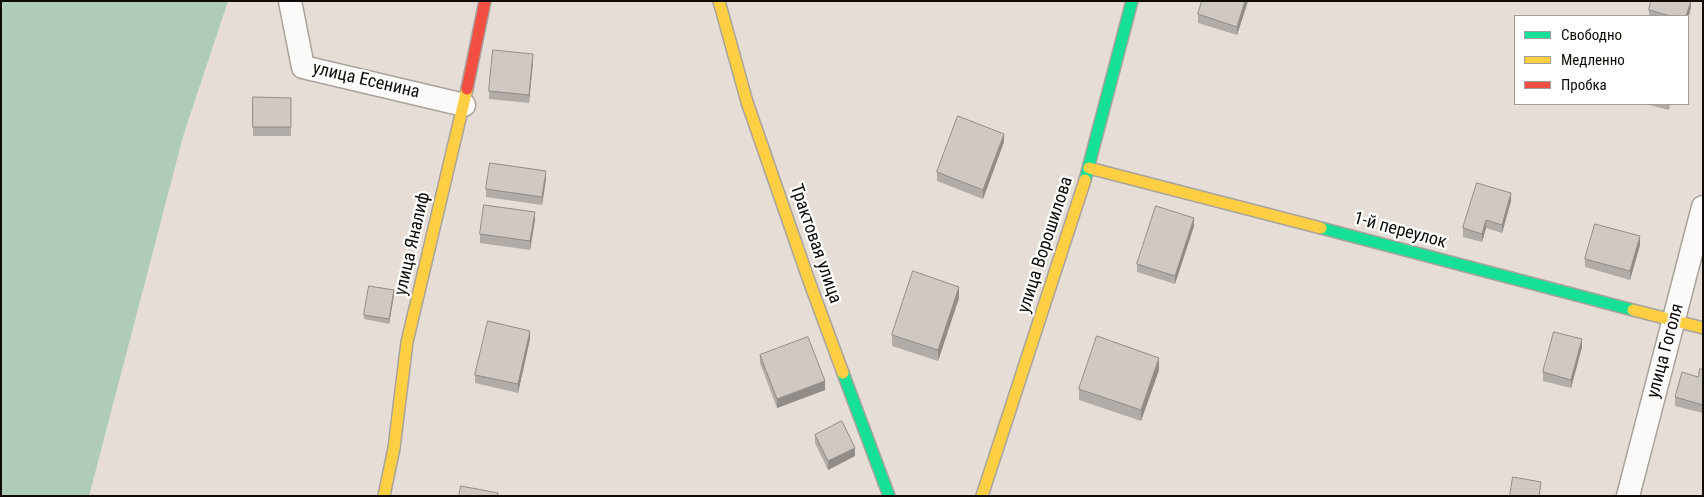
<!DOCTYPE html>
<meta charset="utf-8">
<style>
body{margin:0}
#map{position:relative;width:1704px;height:497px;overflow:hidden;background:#e6ded6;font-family:"Roboto Condensed",sans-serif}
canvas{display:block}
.frame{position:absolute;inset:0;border:2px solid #0f0b06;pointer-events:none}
.legend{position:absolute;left:1514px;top:15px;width:175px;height:90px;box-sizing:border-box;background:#fff;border:1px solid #9f9d9b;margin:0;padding:6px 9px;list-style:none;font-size:15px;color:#0f0b06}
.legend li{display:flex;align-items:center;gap:10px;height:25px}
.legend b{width:25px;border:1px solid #9f9d9b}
</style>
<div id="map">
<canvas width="1704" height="497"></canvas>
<div class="frame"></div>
<ul class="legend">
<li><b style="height:6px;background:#16e098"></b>Свободно</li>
<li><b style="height:6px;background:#ffcf43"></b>Медленно</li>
<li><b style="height:6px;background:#f24e42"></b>Пробка</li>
</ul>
</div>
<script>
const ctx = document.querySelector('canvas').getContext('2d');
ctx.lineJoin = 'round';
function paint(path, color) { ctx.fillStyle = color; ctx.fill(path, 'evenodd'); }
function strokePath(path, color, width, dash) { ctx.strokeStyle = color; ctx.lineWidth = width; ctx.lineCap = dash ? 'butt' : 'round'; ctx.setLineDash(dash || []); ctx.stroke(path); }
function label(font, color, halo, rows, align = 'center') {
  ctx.font = font + ' "Roboto Condensed",sans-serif'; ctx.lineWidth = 4.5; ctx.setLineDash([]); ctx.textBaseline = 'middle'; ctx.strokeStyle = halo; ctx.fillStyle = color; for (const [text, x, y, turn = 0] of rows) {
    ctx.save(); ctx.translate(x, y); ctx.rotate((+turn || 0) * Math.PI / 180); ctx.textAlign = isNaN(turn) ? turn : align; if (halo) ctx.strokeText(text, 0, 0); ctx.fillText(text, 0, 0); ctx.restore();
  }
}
paint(new Path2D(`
 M1 1H228L184 133 89 496H1Z`), '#afccb9');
const street = new Path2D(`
 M290 1 303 67 464 105
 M1628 496 1703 207`);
const fast = new Path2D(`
 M1085 180 1132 1
 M1321 228 1633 310
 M843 373 889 496`);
const slow = new Path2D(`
 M719 1 747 102 808 278 843 373
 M1089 168 1321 228
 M1633 310 1703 328
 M384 496 394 448 407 342 467 89
 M982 496 1085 180`);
const jam = new Path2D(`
 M467 89 485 1`);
strokePath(street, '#a8a39c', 25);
strokePath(fast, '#a8a39c', 14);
strokePath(slow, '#a8a39c', 14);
strokePath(jam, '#a8a39c', 14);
strokePath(street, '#fbfaf9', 22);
strokePath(fast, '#16e098', 11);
strokePath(slow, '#ffcf43', 11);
strokePath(jam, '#f24e42', 11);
paint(new Path2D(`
 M1202 1H1248L1237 35 1198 23V14Z
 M1691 1V7L1688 16H1649V10Z
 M533 62 529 103 489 99V91Z
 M253 97 291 98V136H253Z
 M1645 104H1670L1669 110Z
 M1004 142 983 199 937 181V172Z
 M546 179 542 205 486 197V189Z
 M1511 201 1502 233 1486 228 1482 242 1463 237V228Z
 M535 220 530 250 480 243V234Z
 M1194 226 1175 284 1137 272V264Z
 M1640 245 1630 280 1585 267V259Z
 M394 295 389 324 364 319V315Z
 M959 298 938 361 892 346V335Z
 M530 339 518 393 475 383V375Z
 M1582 347 1571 388 1543 381V372Z
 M760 355 825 390 777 408 760 363Z
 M1703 369V413L1675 406V397L1698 377Z
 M1159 370 1141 421 1079 400V389Z
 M815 435 855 456 828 470 815 443Z`), '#b2aca8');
paint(new Path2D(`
 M1245 1H1248L1237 35V27Z
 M1691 1V7L1688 20V16H1686Z
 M533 54V62L529 103V95Z
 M1004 134V142L983 199V190Z
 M546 171V179L542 205V197Z
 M1511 193V201L1502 233V225Z
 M535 212V220L530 250V241Z
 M1194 218V226L1175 284V276Z
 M1486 220V228L1482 242V234Z
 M1640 236V245L1630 280V271Z
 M959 287V298L938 361V350Z
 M394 290V295L389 324V319Z
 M530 331V339L518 393V384Z
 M1582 339V347L1571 388V380Z
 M1159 358V370L1141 421V410Z
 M825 381V390L777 408V399Z
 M855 448V456L828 470V461Z`), '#918c88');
const building = new Path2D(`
 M1202 1H1245L1237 27 1198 14Z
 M1651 1H1691L1686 16H1671L1649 10Z
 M493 50 533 54 529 95 489 91Z
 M253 97 291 98V127H253Z
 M958 116 1004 134 983 190 937 172Z
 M490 163 546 171 542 197 486 189Z
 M1477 183 1511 193 1502 225 1486 220 1482 234 1463 228Z
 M484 205 535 212 530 241 480 234Z
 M1156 206 1194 218 1175 276 1137 264Z
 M1595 224 1640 236 1630 271 1585 259Z
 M913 271 959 287 938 350 892 335Z
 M369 286 394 290 389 319 364 315Z
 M488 321 530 331 518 384 475 375Z
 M1554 332 1582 339 1571 380 1543 372Z
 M1097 336 1159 358 1141 410 1079 389Z
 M808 337 825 381 777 399 760 355Z
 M1700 369H1703V405L1675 397 1682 372 1698 377Z
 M842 421 855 448 828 461 815 435Z
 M1513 477 1541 482 1539 496H1510Z
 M461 486 498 493 497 496H459Z`);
paint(building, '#cfc8c3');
strokePath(building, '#918c88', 1);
label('18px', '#0f0b06', '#fff', [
 ["улица Есенина",366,81,13],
 ["1-й переулок",1400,231,15],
 ["улица Яналиф",413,244,-77],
 ["Трактовая улица",815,244,71],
 ["улица Ворошилова",1046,245,-72],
 ["улица Гоголя",1666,351,-75]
]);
</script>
